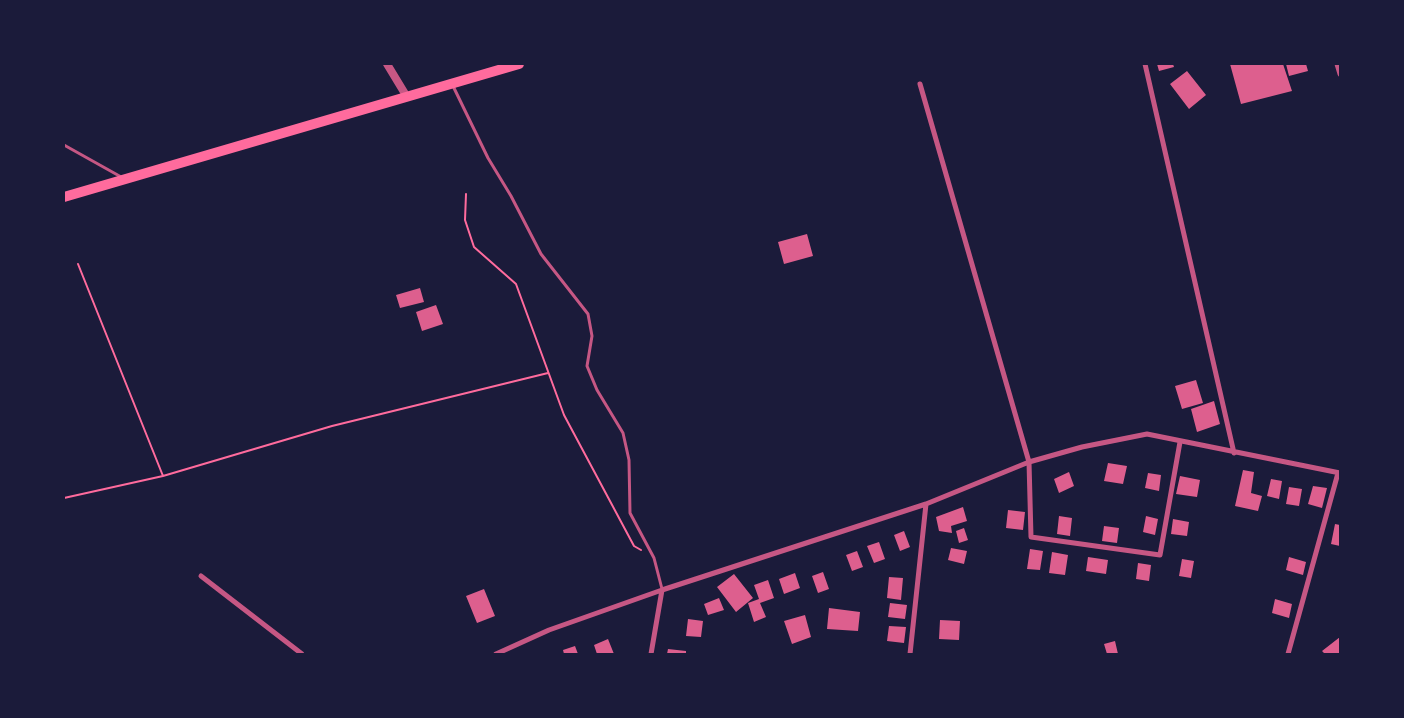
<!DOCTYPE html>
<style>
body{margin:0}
#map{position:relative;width:1404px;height:718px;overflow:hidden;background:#1b1b3a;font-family:Roboto,sans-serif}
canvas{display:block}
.frame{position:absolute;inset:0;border:65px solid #1b1b3a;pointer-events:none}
</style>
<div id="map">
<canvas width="1404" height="718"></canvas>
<div class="frame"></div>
</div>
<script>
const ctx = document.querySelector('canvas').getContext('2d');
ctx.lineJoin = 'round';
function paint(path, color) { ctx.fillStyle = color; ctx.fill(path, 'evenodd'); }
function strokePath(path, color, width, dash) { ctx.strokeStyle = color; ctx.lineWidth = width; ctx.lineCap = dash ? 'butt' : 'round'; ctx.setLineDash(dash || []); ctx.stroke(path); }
paint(new Path2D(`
 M1157 64H1173L1174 67 1159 71Z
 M1230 64H1283L1292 91 1241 104Z
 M1286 64H1306L1308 71 1289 76Z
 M1187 71 1206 95 1189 109 1170 84Z
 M807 234 813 256 784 264 778 242Z
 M420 288 424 302 400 308 396 295Z
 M436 305 443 324 422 331 416 312Z
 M1196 380 1203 403 1182 409 1175 386Z
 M1214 401 1220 424 1197 432 1191 409Z
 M1108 463 1127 466 1123 484 1104 481Z
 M1243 470 1254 472 1251 493 1262 496 1258 511 1235 506Z
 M1069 472 1074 486 1059 493 1054 479Z
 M1148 473 1161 475 1159 491 1145 488Z
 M1180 476 1200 480 1197 497 1176 494Z
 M1271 479 1282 481 1279 499 1267 496Z
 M1313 486 1327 488 1322 508 1308 504Z
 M1289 487 1302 489 1299 506 1286 504Z
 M963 507 967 521 951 526 952 533 939 531 936 517Z
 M1008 510 1025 512 1023 530 1006 528Z
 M1059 516 1072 518 1070 536 1057 534Z
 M1146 516 1158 519 1155 535 1143 532Z
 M1173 519 1189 522 1187 536 1171 534Z
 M1335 524 1340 525V546L1331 544Z
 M1104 526 1119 528 1117 543 1102 541Z
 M964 528 968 540 959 543 956 531Z
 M904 531 910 547 900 551 894 535Z
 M879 542 885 559 874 563 867 546Z
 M951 548 967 551 964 564 948 560Z
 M1030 549 1043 551 1040 570 1027 569Z
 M857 551 863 567 852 571 846 555Z
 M1052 552 1068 555 1065 575 1049 573Z
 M1088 557 1108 560 1106 574 1086 571Z
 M1289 557 1306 562 1303 575 1286 570Z
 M1182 559 1194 561 1191 578 1179 576Z
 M1138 563 1151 565 1149 581 1136 579Z
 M823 572 829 589 818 593 812 576Z
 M795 573 800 588 784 594 779 579Z
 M734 574 753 598 736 612 717 587Z
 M889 577 903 578 901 600 887 598Z
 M768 580 774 598 760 603 766 617 754 622 748 603 759 599 754 585Z
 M484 589 495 616 477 623 466 596Z
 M719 598 724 610 708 615 704 604Z
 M1275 599 1292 604 1289 618 1272 613Z
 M890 603 907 605 905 619 888 617Z
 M829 608 860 612 858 631 827 629Z
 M805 615 811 637 792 644 784 621Z
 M688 619 703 621 701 637 686 636Z
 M940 620 960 621 959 640 939 639Z
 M889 626 906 627 904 643 887 641Z
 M1340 637V654H1325L1322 651Z
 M608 639 614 654H597L594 645Z
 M1115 641 1118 654H1107L1104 644Z
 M575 646 578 654H564L563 650Z
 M668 649 686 651V654H667Z`), '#dd5f8e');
strokePath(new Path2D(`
 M466 194 465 220 474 247 516 284 564 415 634 546 641 550
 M78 264 163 476
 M64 498 163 476 332 426 548 373`), '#ff6b9d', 2);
strokePath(new Path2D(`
 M453 86 488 158 511 196 541 254 588 314 592 336 587 366 597 390 623 433 629 460 630 513 654 558 662 589
 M64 145 123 178`), '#c65784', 3);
strokePath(new Path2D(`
 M1145 64 1234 453
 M1337 64 1340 74
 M920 84 1029 462 1031 537 1160 555 1180 442
 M201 576 302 654
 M496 654 549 630 662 590 926 504 1029 462 1082 447 1147 434 1340 473
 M651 654 662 590
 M910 654 926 504
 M1288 654 1338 473`), '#c65784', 5);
strokePath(new Path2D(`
 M387 64 407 97`), '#c65784', 8);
strokePath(new Path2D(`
 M64 197 519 64`), '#ff6b9d', 10);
</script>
